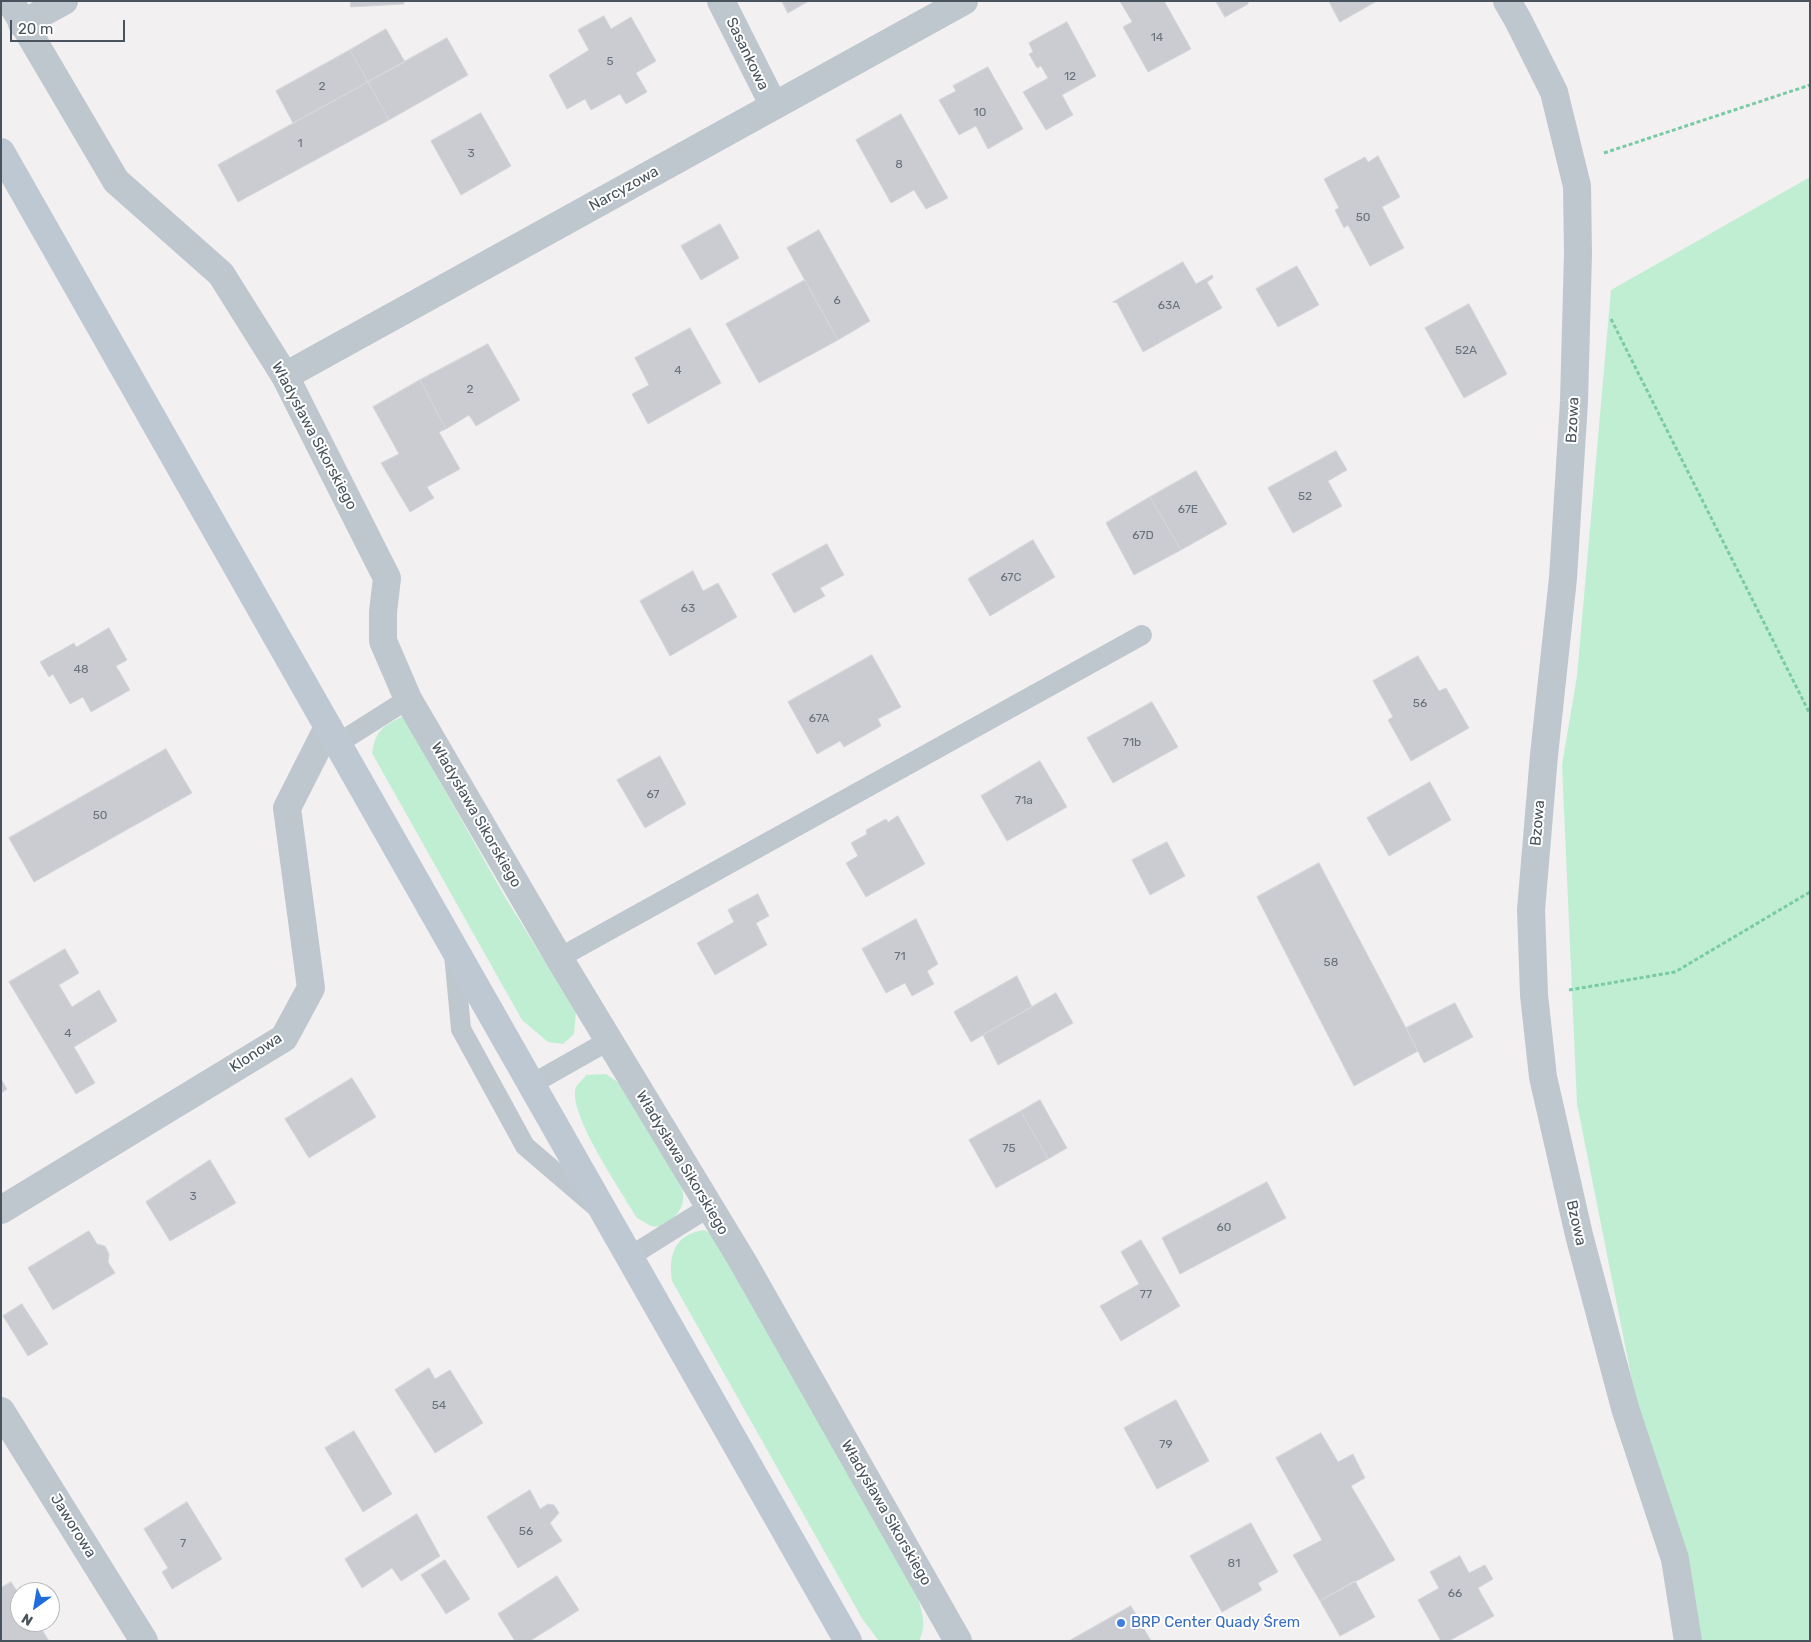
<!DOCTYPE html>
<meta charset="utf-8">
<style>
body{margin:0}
#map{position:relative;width:1811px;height:1642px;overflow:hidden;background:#f2f0f0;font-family:Rubik,sans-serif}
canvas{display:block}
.frame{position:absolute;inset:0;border:2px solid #48535d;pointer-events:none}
.north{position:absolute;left:10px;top:1582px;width:50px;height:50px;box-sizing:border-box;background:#fff;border:1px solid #b6babe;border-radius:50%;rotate:212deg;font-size:14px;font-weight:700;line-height:20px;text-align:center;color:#48535d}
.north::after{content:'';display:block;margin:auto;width:18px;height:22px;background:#1e6cde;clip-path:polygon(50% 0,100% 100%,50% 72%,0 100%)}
.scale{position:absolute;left:10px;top:20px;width:115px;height:22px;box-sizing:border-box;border:2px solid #48535d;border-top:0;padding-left:6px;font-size:15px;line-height:18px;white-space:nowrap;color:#48535d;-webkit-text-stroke:4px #fff;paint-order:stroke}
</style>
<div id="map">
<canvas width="1811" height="1642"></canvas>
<div class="frame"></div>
<div class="north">N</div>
<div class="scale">20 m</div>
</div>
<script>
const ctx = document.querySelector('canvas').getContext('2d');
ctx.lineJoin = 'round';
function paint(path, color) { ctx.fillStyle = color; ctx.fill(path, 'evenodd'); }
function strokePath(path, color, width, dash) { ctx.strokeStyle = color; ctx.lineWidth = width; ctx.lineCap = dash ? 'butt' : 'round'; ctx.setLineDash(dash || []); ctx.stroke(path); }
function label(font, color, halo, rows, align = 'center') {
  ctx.font = font + ' Rubik,sans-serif'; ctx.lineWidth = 4; ctx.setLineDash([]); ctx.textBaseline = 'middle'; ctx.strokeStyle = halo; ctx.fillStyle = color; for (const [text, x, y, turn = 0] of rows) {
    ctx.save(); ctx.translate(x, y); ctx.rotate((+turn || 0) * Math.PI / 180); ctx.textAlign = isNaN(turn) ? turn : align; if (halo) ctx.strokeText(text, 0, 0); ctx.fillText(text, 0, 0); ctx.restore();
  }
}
paint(new Path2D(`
 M1810 177V1641H1684L1577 1104 1562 765 1577 676 1611 290Z
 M403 716 505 897 576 1012 574 1034 563 1044 548 1042 522 1020 372 753C376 730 382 727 403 716Z
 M606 1074 622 1085 679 1178C688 1202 683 1212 662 1227L651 1226 637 1218C623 1194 566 1111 576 1087 578 1083 584 1079 586 1075Z
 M704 1230 714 1235 916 1592C921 1609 928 1624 919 1641H879L863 1620 672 1281C668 1255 675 1234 704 1230Z`), '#c0eed3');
const building = new Path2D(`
 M351 1H404V4L351 7Z
 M782 1H809L788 13Z
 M1120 1H1164L1191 49 1148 72 1123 27 1132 22Z
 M1216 1H1248V4L1225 17Z
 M1329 1H1377L1340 22Z
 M604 16 611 29 631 17 656 61 636 73 647 92 626 104 620 94 591 110 585 99 567 109 549 75 589 50 578 30Z
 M1067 22 1096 76 1062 95 1073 115 1046 130 1023 92 1048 78 1041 66 1037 68 1029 54 1033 52 1029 43Z
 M386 29 405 62 368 82 350 50Z
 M447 38 468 75 389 120 368 82Z
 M350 50 368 82 293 123 276 91Z
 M988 67 1023 129 988 149 976 126 959 135 939 100 956 91 953 86Z
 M368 82 389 120 238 202 218 165Z
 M481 113 511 166 461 195 431 141Z
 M901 114 948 198 926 209 914 190 891 203 856 140Z
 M1378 156 1400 197 1382 207 1404 248 1370 266 1348 225 1344 228 1335 210 1339 208 1324 179 1365 157 1368 162Z
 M720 224 739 258 701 280 681 246Z
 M819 230 870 321 838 340 787 248Z
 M1183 262 1196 284 1212 275 1213 278 1207 282 1222 308 1143 352 1117 303 1113 302Z
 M1297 266 1319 305 1278 327 1256 289Z
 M805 280 838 340 759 383 726 324Z
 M1469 304 1507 374 1464 398 1425 328Z
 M690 328 721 383 648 424 632 394 649 385 635 358Z
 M488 344 520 400 476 426 469 415 446 429 420 380Z
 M420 380 446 429 439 432 460 469 427 487 434 498 410 512 381 463 399 454 373 407Z
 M1336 451 1347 470 1328 481 1342 506 1293 533 1268 488Z
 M1196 471 1227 524 1181 550 1150 497Z
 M1150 497 1181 550 1134 575 1106 523Z
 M1033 540 1055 577 990 616 968 579Z
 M827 544 844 575 820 588 825 596 794 613 772 574Z
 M693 571 703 591 718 583 737 617 670 656 640 601Z
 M109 628 127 660 116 666 130 690 91 712 83 697 70 704 53 674 49 677 40 662 74 643 76 647Z
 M872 655 901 707 878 719 881 726 844 747 840 741 817 754 788 702Z
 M1418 656 1439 691 1446 688 1469 728 1411 761 1388 720 1393 717 1373 681Z
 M1152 702 1178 747 1113 783 1087 738Z
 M166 749 192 793 34 882 9 838Z
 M660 756 686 804 645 828 617 780Z
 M1040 761 1067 807 1007 841 981 796Z
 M1430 782 1451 820 1389 856 1367 818Z
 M898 816 925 864 866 897 846 863 858 856 851 843 867 834 866 830 886 819 888 822Z
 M1167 842 1185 876 1150 895 1132 860Z
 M1319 863 1418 1051 1354 1086 1257 897Z
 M758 894 769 916 756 923 767 945 715 975 697 943 734 922 728 910Z
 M916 919 938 964 927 971 934 984 912 996 905 983 886 993 862 949Z
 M65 949 79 973 59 985 72 1007 99 990 117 1021 74 1047 95 1083 76 1094 9 982Z
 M1017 976 1032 1007 971 1042 954 1012Z
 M1056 993 1073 1023 998 1065 983 1035Z
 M1455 1003 1473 1037 1424 1063 1406 1028Z
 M352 1078 376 1117 309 1158 285 1119Z
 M1 1079 7 1089 1 1093Z
 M1040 1100 1067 1148 1048 1159 1021 1111Z
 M1021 1111 1048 1159 996 1188 969 1140Z
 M210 1160 236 1203 170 1241 146 1202Z
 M1267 1182 1286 1218 1180 1274 1162 1238Z
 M89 1231 97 1244 105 1246 109 1254 108 1262 115 1273 53 1310 28 1268Z
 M1141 1240 1180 1306 1121 1341 1100 1306 1139 1284 1121 1252Z
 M22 1304 48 1344 28 1356 3 1316Z
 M429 1368 435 1379 450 1370 483 1423 435 1453 395 1390Z
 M1176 1400 1209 1461 1157 1489 1124 1428Z
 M354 1431 392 1494 363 1512 325 1448Z
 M1321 1433 1338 1462 1353 1454 1365 1478 1351 1486 1395 1560 1320 1601 1293 1555 1322 1540 1276 1458Z
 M530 1490 540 1509 548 1504 554 1505 559 1513 550 1523 562 1541 518 1568 487 1517Z
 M187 1502 222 1559 172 1589 162 1572 168 1568 144 1529Z
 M417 1514 440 1556 401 1581 392 1568 362 1588 345 1559Z
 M1251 1523 1278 1572 1258 1583 1262 1590 1222 1612 1190 1556Z
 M1460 1556 1469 1573 1485 1565 1493 1579 1478 1588 1494 1616 1449 1641H1441L1418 1600 1439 1588 1430 1572Z
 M445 1560 470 1599 446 1614 421 1575Z
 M557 1576 579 1610 530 1641H515L498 1614Z
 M1355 1581 1375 1617 1340 1636 1320 1601Z
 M11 1582 20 1596V1622H37L49 1641H1V1588Z
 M1131 1606 1151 1641H1069Z`);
paint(building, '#caccd2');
strokePath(building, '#d4d6db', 1);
strokePath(new Path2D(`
 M1604 153 1810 85
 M1611 319 1810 714
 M1569 990 1675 972 1810 892`), '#79cba5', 3, [4, 2.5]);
strokePath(new Path2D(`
 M337 744 408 699
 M454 954 461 1029 525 1146 595 1206
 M559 958 1142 635
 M532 1084 608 1041
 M629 1257 709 1207`), '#bec7ce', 20);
strokePath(new Path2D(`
 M10 1 116 181 221 274 285 376 387 578 383 612V641L408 699 559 958 743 1262 958 1641
 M721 1 774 106
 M1507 1 1518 20 1554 92 1577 186 1578 253 1574 401 1563 578 1544 755 1531 910 1534 995 1543 1077 1579 1235 1625 1408 1675 1559 1688 1641
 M22 24 64 1
 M285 376 964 1
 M1 1210 284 1038 311 988 287 808 328 727
 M1 1411 144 1641`), '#bec7ce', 28);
strokePath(new Path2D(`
 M1 152 848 1641`), '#bec8d3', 28);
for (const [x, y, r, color] of [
 [1121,1623,5,"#3f7fe0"]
]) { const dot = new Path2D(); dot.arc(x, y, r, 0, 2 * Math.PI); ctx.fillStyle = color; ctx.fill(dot); strokePath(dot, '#fff', 2); }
label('12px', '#68717a', null, [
 ["14",1157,38],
 ["5",610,62],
 ["12",1070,77],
 ["2",322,87],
 ["10",980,113],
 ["1",300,144],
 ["3",471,154],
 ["8",899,165],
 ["50",1363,218],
 ["6",837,301],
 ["63A",1169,306],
 ["52A",1466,351],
 ["4",678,371],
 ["2",470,390],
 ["52",1305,497],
 ["67E",1188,510],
 ["67D",1143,536],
 ["67C",1011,578],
 ["63",688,609],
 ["48",81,670],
 ["56",1420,704],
 ["67A",819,719],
 ["71b",1132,743],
 ["67",653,795],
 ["71a",1024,801],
 ["50",100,816],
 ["71",900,957],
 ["58",1331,963],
 ["4",68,1034],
 ["75",1009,1149],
 ["3",193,1197],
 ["60",1224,1228],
 ["77",1146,1295],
 ["54",439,1406],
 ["79",1166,1445],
 ["56",526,1532],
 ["7",183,1544],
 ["81",1234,1564],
 ["66",1455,1594]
]);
label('15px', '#48535d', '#fff', [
 ["Sasankowa",747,54,64],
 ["Narcyzowa",624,189,-29],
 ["Bzowa",1573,420,-87],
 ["Władysława Sikorskiego",314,436,62],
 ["Władysława Sikorskiego",476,815,60],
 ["Bzowa",1538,823,-85],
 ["Klonowa",256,1053,-33],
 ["Władysława Sikorskiego",682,1163,59],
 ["Bzowa",1576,1223,77],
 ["Władysława Sikorskiego",886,1513,60],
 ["Jaworowa",73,1526,58]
]);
label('15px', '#366cbe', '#fff', [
 ["BRP Center Quady Śrem",1131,1623]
], 'left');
</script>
